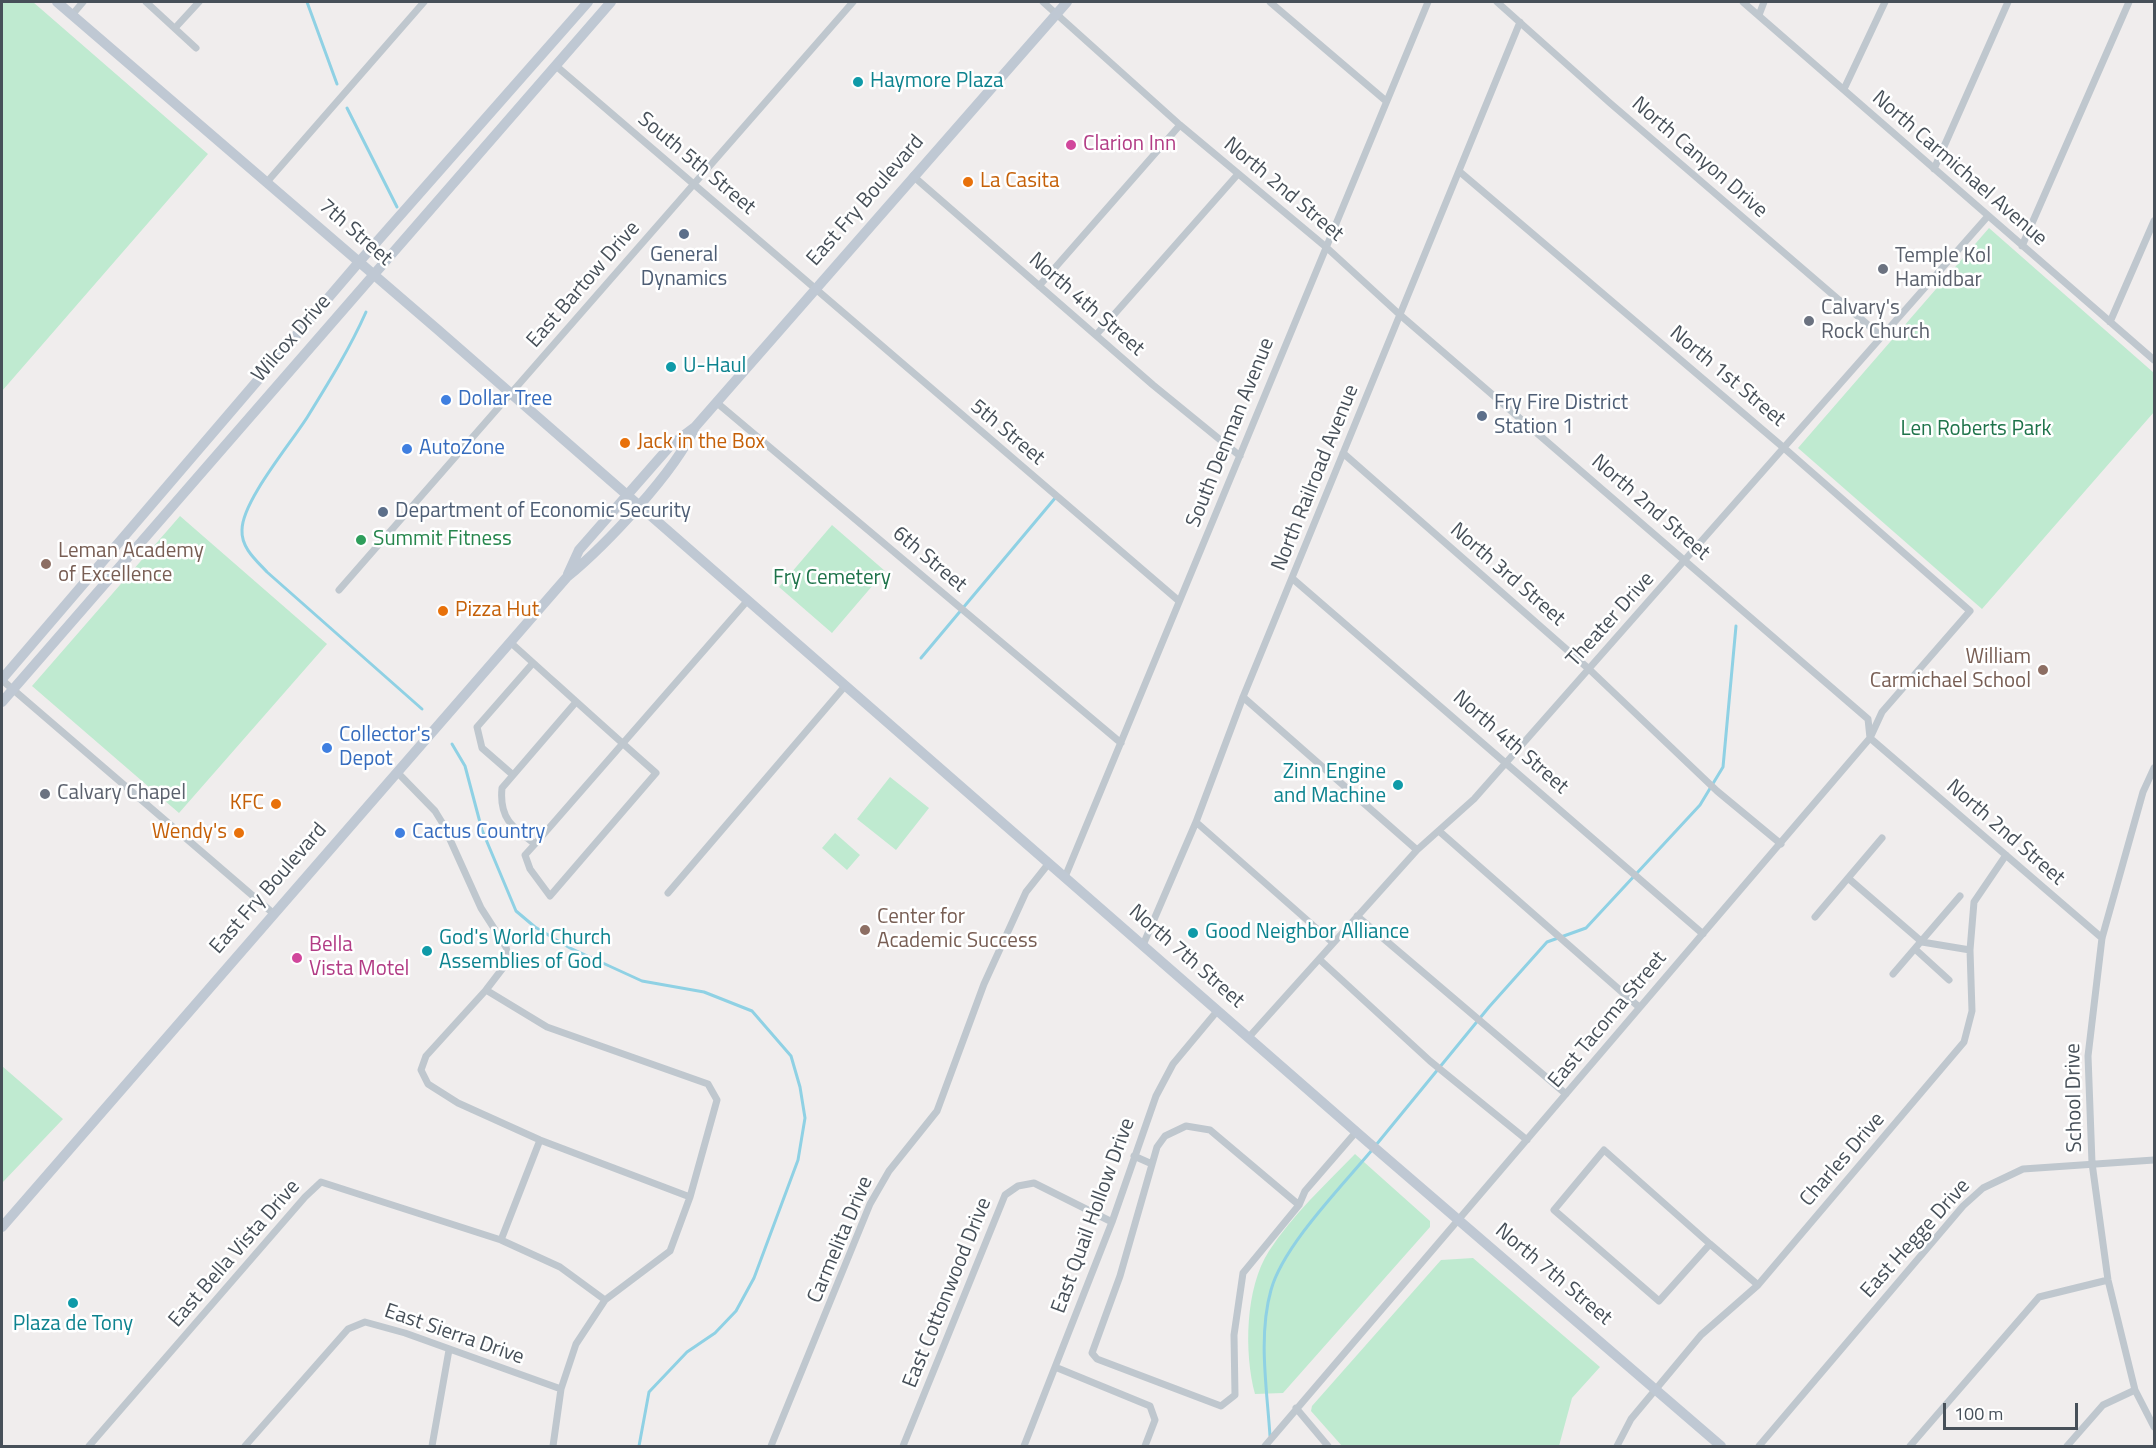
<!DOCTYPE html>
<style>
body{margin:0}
#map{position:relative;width:2156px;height:1448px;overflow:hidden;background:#f0eded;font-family:"Titillium Web",sans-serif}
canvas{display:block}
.frame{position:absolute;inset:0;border:3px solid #475059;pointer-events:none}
.scale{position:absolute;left:1943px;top:1403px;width:135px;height:27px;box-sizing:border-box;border:3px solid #475059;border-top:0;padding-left:8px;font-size:18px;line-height:21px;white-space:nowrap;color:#475059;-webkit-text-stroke:4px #fff;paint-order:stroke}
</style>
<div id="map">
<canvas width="2156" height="1448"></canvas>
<div class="frame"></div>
<div class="scale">100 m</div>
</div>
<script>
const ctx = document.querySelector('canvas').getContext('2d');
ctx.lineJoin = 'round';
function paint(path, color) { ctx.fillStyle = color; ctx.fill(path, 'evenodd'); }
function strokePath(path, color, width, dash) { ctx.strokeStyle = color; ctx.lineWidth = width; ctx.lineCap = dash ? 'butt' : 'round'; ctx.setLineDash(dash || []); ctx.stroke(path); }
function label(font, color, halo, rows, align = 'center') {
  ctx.font = font + ' "Titillium Web",sans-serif'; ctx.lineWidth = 5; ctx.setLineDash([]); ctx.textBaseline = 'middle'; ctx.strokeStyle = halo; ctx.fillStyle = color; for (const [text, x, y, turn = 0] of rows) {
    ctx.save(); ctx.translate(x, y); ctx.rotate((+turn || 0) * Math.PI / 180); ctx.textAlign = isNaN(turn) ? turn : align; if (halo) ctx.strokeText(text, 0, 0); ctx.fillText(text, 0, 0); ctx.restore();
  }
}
paint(new Path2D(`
 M2 2H33L208 154 2 391Z
 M1989 228 2154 373V412L1982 609 1798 448Z
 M180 516 327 644 179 813 32 686Z
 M832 525 885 571 832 633 779 587Z
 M890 777 929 808 896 850 857 819Z
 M835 833 860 855 847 870 822 848Z
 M2 1066 63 1119 2 1183Z
 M1355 1154 1430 1221V1227L1283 1393 1255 1394C1244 1353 1245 1288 1269 1251 1292 1215 1326 1184 1355 1154Z
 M1473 1258 1600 1367 1572 1398 1559 1446H1342L1311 1411 1312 1406 1441 1260Z`), '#bfead0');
strokePath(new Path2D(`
 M307 2 337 84
 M347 108 397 207
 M366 312C350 348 329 382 308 416 292 442 242 501 242 530 241 548 257 561 267 572L422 709
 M921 658 1056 497
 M452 744 465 766 482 830 516 911 535 927 570 948 642 981 704 992 752 1011 791 1056 800 1087 805 1118 798 1160 754 1278 736 1311 715 1333 687 1352 649 1392 639 1446
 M1376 1145 1489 1007 1547 942 1586 928 1700 805 1723 767 1736 626
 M1270 1436C1267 1389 1258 1336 1271 1290 1283 1246 1342 1186 1372 1150`), '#8fd1e4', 3);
strokePath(new Path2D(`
 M146 2 196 48
 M1043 2 1180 125 1326 247 1399 314 1868 719 1870 738 2102 938
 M1270 2 1386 101
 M1497 2 1610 103 1882 337
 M1743 2 2154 360
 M72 15 83 2
 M1759 15 1764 2
 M175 28 199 2
 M555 65C764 243 970 424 1179 601
 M1844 89 1885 2
 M1934 169 2008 2
 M913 176 1153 385 1240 456
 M267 182 424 2
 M2022 246 2129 2
 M1039 286 1180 125
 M2110 322 2154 221
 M1096 335 1238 174
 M716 402 1121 743
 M1343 453 1590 670 1717 791 1781 844
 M1293 579 1703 934
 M339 590 853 2
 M510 642C559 686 607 730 656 773L550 896 530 869 525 855 535 844 748 600
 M2 680 274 914
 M1243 697 1417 850
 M2154 768 2143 792 2102 938 2088 1056 2092 1163 2108 1280 2135 1390 2154 1427
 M397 772 435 811 443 824 481 908 506 947 509 960 486 990 426 1056 421 1070 428 1084 458 1103 540 1140 690 1197
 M513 775 482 748 477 727 533 663
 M1196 822 1333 943
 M1439 831 1639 1007
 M535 844C512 827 499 818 502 788L576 702
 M1065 877 1428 2
 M1848 878 1922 942 1970 950
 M668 893 845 686
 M1357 916 1566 1094
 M1815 917 1882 838
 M1143 945 1196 822 1243 697 1520 22
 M1915 949 1949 980
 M1319 959 1430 1061 1527 1140
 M1893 974 1960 896
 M486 990 547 1027 708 1084 717 1100 690 1197 670 1251 605 1300 576 1344 561 1389 553 1446
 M1249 1037 1417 850 1474 799 1988 216
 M1604 1150 1710 1244 1659 1301 1554 1210Z
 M1134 1156 1152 1164
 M1299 1205 1210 1130 1186 1126 1165 1136 1157 1147 1120 1276 1092 1353 1097 1359 1221 1406 1235 1395 1234 1335 1243 1273 1299 1205 1305 1191 1356 1132
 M501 1240 540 1140
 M1710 1244 1758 1285
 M1055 1367 1150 1406 1155 1420 1145 1446
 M1296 1408 1328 1446
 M89 1446 305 1197 321 1182 501 1240 560 1267 605 1300
 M245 1446 348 1329 365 1322 405 1333 561 1389
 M432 1446 449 1350
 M771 1446 870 1204 889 1171 937 1111 984 984 1026 892 1049 863
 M903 1446 1005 1195 1018 1186 1034 1183 1112 1222
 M1024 1446 1112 1222 1156 1096 1173 1064 1218 1010
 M1265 1446 1870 738 1882 712 1970 611 1784 448 1460 172
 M1617 1446 1631 1419 1701 1335 1758 1285 1964 1042 1972 1011 1970 950 1974 902 2006 855
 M1759 1446 1963 1206 1983 1188 2023 1169 2154 1160
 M1910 1446 2039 1297 2108 1280
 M2067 1446 2103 1405 2135 1390`), '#bfc7ce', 7);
strokePath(new Path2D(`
 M57 2 437 329 1369 1143 1721 1446
 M568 574 579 550 671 445 695 427 1067 2
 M2 679 359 262 588 2
 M2 702 611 2
 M2 1227 567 577C606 545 675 472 695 427`), '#bfc8d3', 10);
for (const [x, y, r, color] of [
 [858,82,6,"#0f9aa8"],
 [1071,145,6,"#d1479c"],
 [968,182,6,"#e8710a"],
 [684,234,6,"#5c6f8a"],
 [1883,269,6,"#6b7280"],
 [1809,321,6,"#6b7280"],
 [671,367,6,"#0f9aa8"],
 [446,400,6,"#3f7fe0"],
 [1482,416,6,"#5c6f8a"],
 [625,443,6,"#e8710a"],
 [407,449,6,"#3f7fe0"],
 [383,512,6,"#5c6f8a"],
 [361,540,6,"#2e9e5b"],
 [46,564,6,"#8d6e63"],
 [443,611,6,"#e8710a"],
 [2043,670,6,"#8d6e63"],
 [327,748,6,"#3f7fe0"],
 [1398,785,6,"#0f9aa8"],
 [45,794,6,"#6b7280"],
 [276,804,6,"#e8710a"],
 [239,833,6,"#e8710a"],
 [400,833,6,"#3f7fe0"],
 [865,930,6,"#8d6e63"],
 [1193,933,6,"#0f9aa8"],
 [427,951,6,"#0f9aa8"],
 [297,958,6,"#d1479c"],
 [73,1303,6,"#0f9aa8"]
]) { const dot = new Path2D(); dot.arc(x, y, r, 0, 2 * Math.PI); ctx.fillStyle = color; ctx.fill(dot); strokePath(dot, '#fff', 2); }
label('21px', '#0d838f', '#fff', [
 ["Haymore Plaza",870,82],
 ["U-Haul",683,367],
 ["Zinn Engine",1386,773,"right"],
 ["and Machine",1386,797,"right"],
 ["Good Neighbor Alliance",1205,933],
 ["God's World Church",439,939],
 ["Assemblies of God",439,963],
 ["Plaza de Tony",73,1325,"center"]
], 'left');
label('21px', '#b23c85', '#fff', [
 ["Clarion Inn",1083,145],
 ["Bella",309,946],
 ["Vista Motel",309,970]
], 'left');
label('21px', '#475059', '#fff', [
 ["North Canyon Drive",1699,158,41],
 ["South 5th Street",696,164,40],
 ["North Carmichael Avenue",1959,169,41],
 ["North 2nd Street",1283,190,40],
 ["East Fry Boulevard",866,201,-49],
 ["7th Street",355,233,41],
 ["East Bartow Drive",584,285,-49],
 ["North 4th Street",1086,305,41],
 ["Wilcox Drive",292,339,-49],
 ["North 1st Street",1727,377,40],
 ["5th Street",1007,433,40],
 ["South Denman Avenue",1231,433,-68],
 ["North Railroad Avenue",1316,478,-68],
 ["North 2nd Street",1650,508,41],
 ["6th Street",929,560,40],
 ["North 3rd Street",1507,575,41],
 ["Theater Drive",1611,620,-48],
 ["North 4th Street",1510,743,41],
 ["North 2nd Street",2005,833,41],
 ["East Fry Boulevard",269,889,-49],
 ["North 7th Street",1186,957,41],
 ["East Tacoma Street",1608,1020,-50],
 ["School Drive",2075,1098,-91],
 ["Charles Drive",1843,1160,-49],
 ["East Quail Hollow Drive",1094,1216,-70],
 ["East Hegge Drive",1916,1239,-48],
 ["Carmelita Drive",841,1240,-67],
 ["East Bella Vista Drive",235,1254,-49],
 ["North 7th Street",1553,1275,40],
 ["East Cottonwood Drive",948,1293,-68],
 ["East Sierra Drive",454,1335,19]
]);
label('21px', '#c56008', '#fff', [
 ["La Casita",980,182],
 ["Jack in the Box",637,443],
 ["Pizza Hut",455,611],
 ["KFC",264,804,"right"],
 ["Wendy's",227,833,"right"]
], 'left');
label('21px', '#4e5e75', '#fff', [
 ["General",684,256,"center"],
 ["Dynamics",684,280,"center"],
 ["Fry Fire District",1494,404],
 ["Station 1",1494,428],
 ["Department of Economic Security",395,512]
], 'left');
label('21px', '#5b616d', '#fff', [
 ["Temple Kol",1895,257],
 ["Hamidbar",1895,281],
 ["Calvary's",1821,309],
 ["Rock Church",1821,333],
 ["Calvary Chapel",57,794]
], 'left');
label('21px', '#366cbe', '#fff', [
 ["Dollar Tree",458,400],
 ["AutoZone",419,449],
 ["Collector's",339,736],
 ["Depot",339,760],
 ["Cactus Country",412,833]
], 'left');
label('21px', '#1e734a', '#fff', [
 ["Len Roberts Park",1976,430],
 ["Fry Cemetery",832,579]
]);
label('21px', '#27864d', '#fff', [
 ["Summit Fitness",373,540]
], 'left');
label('21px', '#785e54', '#fff', [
 ["Leman Academy",58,552],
 ["of Excellence",58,576],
 ["William",2031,658,"right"],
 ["Carmichael School",2031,682,"right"],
 ["Center for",877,918],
 ["Academic Success",877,942]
], 'left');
</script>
